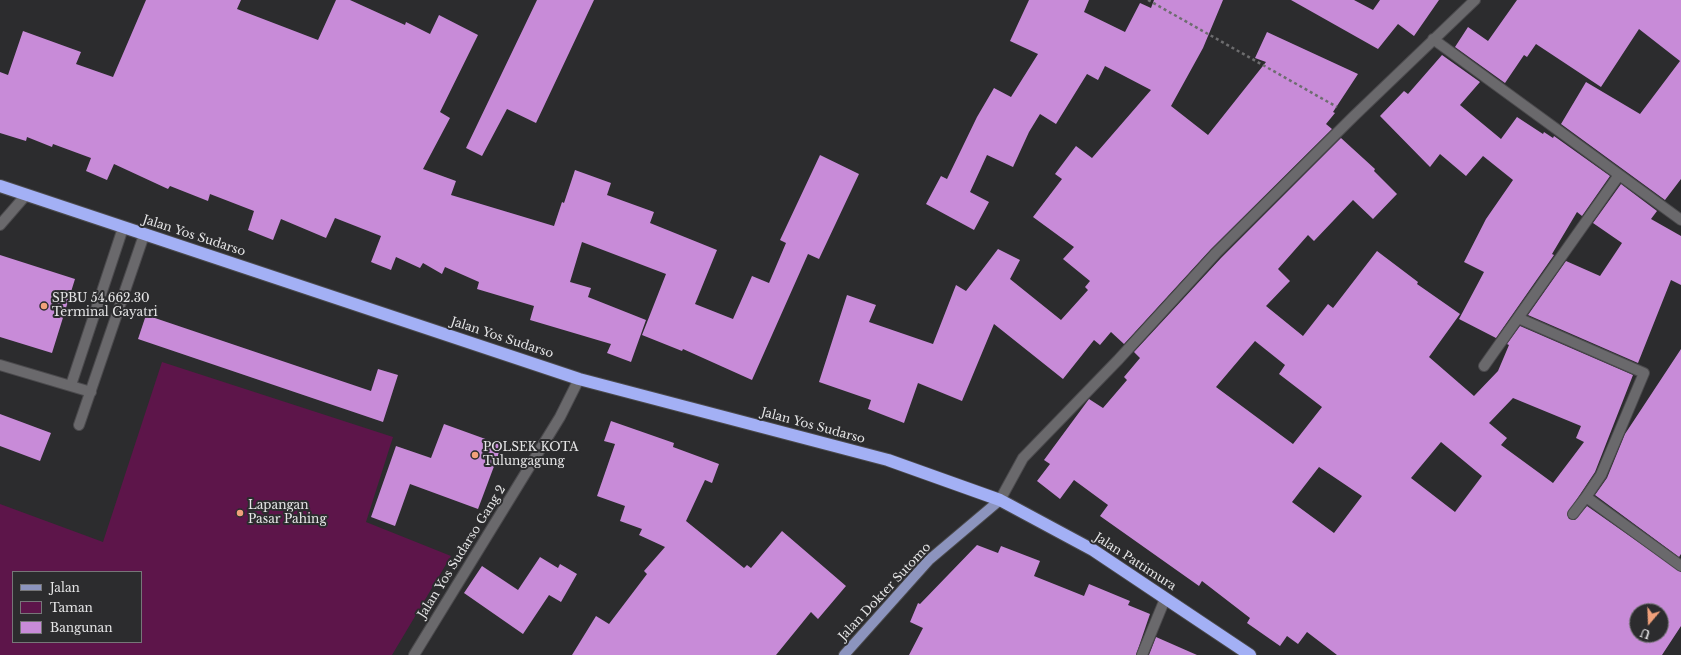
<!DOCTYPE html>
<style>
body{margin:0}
#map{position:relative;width:1681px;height:655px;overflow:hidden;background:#2c2c2e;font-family:"Libre Baskerville",serif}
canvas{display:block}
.legend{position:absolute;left:12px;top:571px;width:130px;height:72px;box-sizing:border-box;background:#2c2c2e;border:1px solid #767678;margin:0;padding:5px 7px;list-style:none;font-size:12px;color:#e5e5e6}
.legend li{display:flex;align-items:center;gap:8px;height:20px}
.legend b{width:20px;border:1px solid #767678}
.north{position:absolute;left:1629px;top:603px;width:40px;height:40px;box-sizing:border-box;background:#2c2c2e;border:1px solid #767678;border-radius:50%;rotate:199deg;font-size:11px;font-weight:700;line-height:16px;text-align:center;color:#e5e5e6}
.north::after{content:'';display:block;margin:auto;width:14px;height:18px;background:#f1a17b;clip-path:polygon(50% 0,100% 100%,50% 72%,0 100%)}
</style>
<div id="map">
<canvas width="1681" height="655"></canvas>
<ul class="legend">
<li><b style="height:5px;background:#8c94be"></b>Jalan</li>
<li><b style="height:11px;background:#5d154a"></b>Taman</li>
<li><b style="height:11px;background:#c88bd8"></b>Bangunan</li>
</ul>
<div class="north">U</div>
</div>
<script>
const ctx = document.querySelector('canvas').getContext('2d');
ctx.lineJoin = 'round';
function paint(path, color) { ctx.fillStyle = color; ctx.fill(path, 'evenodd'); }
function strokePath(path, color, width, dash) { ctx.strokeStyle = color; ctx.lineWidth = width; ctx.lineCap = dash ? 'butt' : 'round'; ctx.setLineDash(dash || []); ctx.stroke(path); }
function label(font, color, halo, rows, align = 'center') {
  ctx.font = font + ' "Libre Baskerville",serif'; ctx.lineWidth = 4; ctx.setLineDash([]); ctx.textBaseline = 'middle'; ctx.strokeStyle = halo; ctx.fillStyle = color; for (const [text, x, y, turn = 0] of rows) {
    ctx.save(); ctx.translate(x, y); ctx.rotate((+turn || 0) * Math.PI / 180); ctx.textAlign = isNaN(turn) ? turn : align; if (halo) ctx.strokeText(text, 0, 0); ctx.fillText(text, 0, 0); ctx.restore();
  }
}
paint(new Path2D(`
 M162 362 393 437 366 522 451 556 392 655H0V504L103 542ZM13 572H141V642H13Z`), '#5d154a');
paint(new Path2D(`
 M146 0H241L237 9 318 40 336 0H350L405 25 406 22 430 34 439 15 478 35 440 112 450 118 423 169 456 181 451 195 554 226 562 202 564 203 575 170 611 183 607 195 654 212 650 223 717 250 695 304 733 319 752 276 769 283 786 243 780 240 820 155 859 174 819 259 808 254 752 380 683 349 682 351 642 335 666 274 582 242 570 282 591 288 588 297 646 320 631 362 607 353 611 344 530 320 534 306 477 289 479 282 445 267 442 274 423 263 420 268 396 257 391 270 371 262 381 236 335 218 326 238 281 219 273 240 248 230 254 211 210 194 208 201 170 186 168 189 114 164 107 180 86 171 91 158 53 144 52 147 27 137 26 141 0 133V72L8 75 23 31 81 52 76 64 113 77Z
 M537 0H594L536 123 507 109 482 156 466 148Z
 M1029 0H1089L1084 12 1125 32 1140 3 1151 8 1154 0H1223L1203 48 1171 106 1208 135 1266 62 1255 58 1267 32 1358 74 1333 112 1335 113 1326 124 1332 129 1211 249 1124 344 1111 332 1100 345 1094 340 1063 379 994 324 962 401 918 383 904 423 868 409 871 400 819 382 847 295 876 305 869 322 933 344 956 285 966 291 998 249 1020 260 1010 279 1061 320 1088 290 1085 287 1090 281 1063 259 1074 247 1033 217 1062 179 1055 174 1076 146 1092 158 1151 90 1105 66 1098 80 1087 74 1056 124 1040 114 1029 132 1013 167 987 155 970 192 989 202 974 230 926 204 941 176 947 179 977 117 994 88 1011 97 1038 54 1010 41Z
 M1291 0H1354L1373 10 1380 0H1439L1414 36 1398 24 1378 49Z
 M1517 0H1681V179L1665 200 1561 124 1586 82 1640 114 1680 61 1639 29 1601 87 1536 44 1527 57 1524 55 1505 83 1455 47 1468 27 1488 41Z
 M1442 55 1480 82 1460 105 1501 139 1517 117 1543 134 1544 132 1553 138 1554 136 1610 176 1582 216 1577 212 1552 254 1554 255 1496 338 1459 319 1484 272 1464 262 1486 219 1513 180 1483 156 1466 176 1440 154 1430 167 1380 116 1404 91 1408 94Z
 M1341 138 1375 169 1374 171 1397 194 1373 219 1353 200 1314 241 1308 235 1278 269 1290 281 1266 306 1303 336 1328 304 1333 308 1377 251 1418 282 1417 284 1460 314 1429 357 1474 396 1498 371 1509 345 1507 344 1520 326 1633 375 1595 472 1567 514 1569 519 1575 520 1587 506 1681 572V626L1662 655H1337L1307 632 1298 644 1287 636 1280 646 1247 623 1250 618 1202 581 1199 586 1100 516 1108 505 1074 480 1060 499 1037 481 1050 464 1044 460 1089 399 1103 408 1127 380 1124 377 1140 358 1134 352 1221 258ZM1255 341 1285 365 1279 374 1322 407 1293 444 1216 387ZM1513 398 1581 426 1576 438 1584 442 1553 483 1501 445 1507 438 1489 423ZM1441 442 1482 476 1455 512 1411 478ZM1319 467 1362 496 1334 533 1292 502ZM1637 611H1661V635H1637Z
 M1621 184 1657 211 1651 219 1681 236V285L1671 280 1638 363 1528 315 1566 261 1600 276 1622 243 1593 223Z
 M0 255 75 279 52 353 0 337Z
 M146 315 371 391 378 369 398 375 383 422 138 339Z
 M1681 349V554L1679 557 1595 495 1607 478 1625 434Z
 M0 414 51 433 40 461 0 446Z
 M611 421 674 443 673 447 719 464 712 483 705 480 686 521 744 568 747 565 751 568 782 531 846 586 818 619 811 612 776 655H572L596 616 609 624 647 574 644 571 665 547 639 535 642 529 620 521 625 506 597 496 615 444 604 441Z
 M444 424 502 445 478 509 410 484 395 526 371 517 396 446 431 458Z
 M977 545 998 553 1001 546 1040 561 1034 576 1084 596 1089 584 1130 601 1128 605 1150 614 1136 655H909L923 628 910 622 918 603 920 604Z
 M540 557 558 568 560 564 577 574 561 602 549 595 523 634 464 593 482 566 518 590Z
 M1156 637 1197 655H1149Z`), '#c88bd8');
const minor = new Path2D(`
 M1433 39 1681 220
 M0 225 26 195
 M1518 318 1644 373 1601 475 1586 497 1681 566
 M0 365 91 392
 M1484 366 1619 175
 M71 385 123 228
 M79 425 144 235
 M1000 500 1023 458 1118 360 1216 253 1354 116 1475 0
 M1573 514 1586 497
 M414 655 560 417 579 379
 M1142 655 1165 599`);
const major = new Path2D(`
 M844 655 929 560 1000 500`);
const highway = new Path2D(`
 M0 186 579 379 888 460 1000 500 1093 550 1250 655`);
strokePath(minor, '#4b4a4d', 12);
strokePath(major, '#4b4a4d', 12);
strokePath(highway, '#4b4a4d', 14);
strokePath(new Path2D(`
 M1148 0 1337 107`), '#6d6d6f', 2.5, [3, 3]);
strokePath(minor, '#6a696c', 10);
strokePath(major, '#8c94be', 10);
strokePath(highway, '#a3b0f5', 12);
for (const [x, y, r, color] of [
 [44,306,4,"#f1a17b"],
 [475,455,4,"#f1a17b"],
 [240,513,4,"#f1a17b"]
]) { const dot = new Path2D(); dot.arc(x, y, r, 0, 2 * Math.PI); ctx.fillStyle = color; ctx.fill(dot); strokePath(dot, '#2c2c2e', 1.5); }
label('12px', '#e5e5e6', '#2c2c2e', [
 ["Jalan Yos Sudarso",194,236,18],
 ["Jalan Yos Sudarso",502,338,18],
 ["Jalan Yos Sudarso",813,426,15],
 ["Jalan Yos Sudarso Gang 2",462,552,-58],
 ["Jalan Pattimura",1135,562,33],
 ["Jalan Dokter Sutomo",885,592,-47]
]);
label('12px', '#e5e5e6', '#2c2c2e', [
 ["SPBU 54.662.30",52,299],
 ["Terminal Gayatri",52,313],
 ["POLSEK KOTA",483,448],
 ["Tulungagung",483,462],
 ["Lapangan",248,506],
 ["Pasar Pahing",248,520]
], 'left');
</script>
